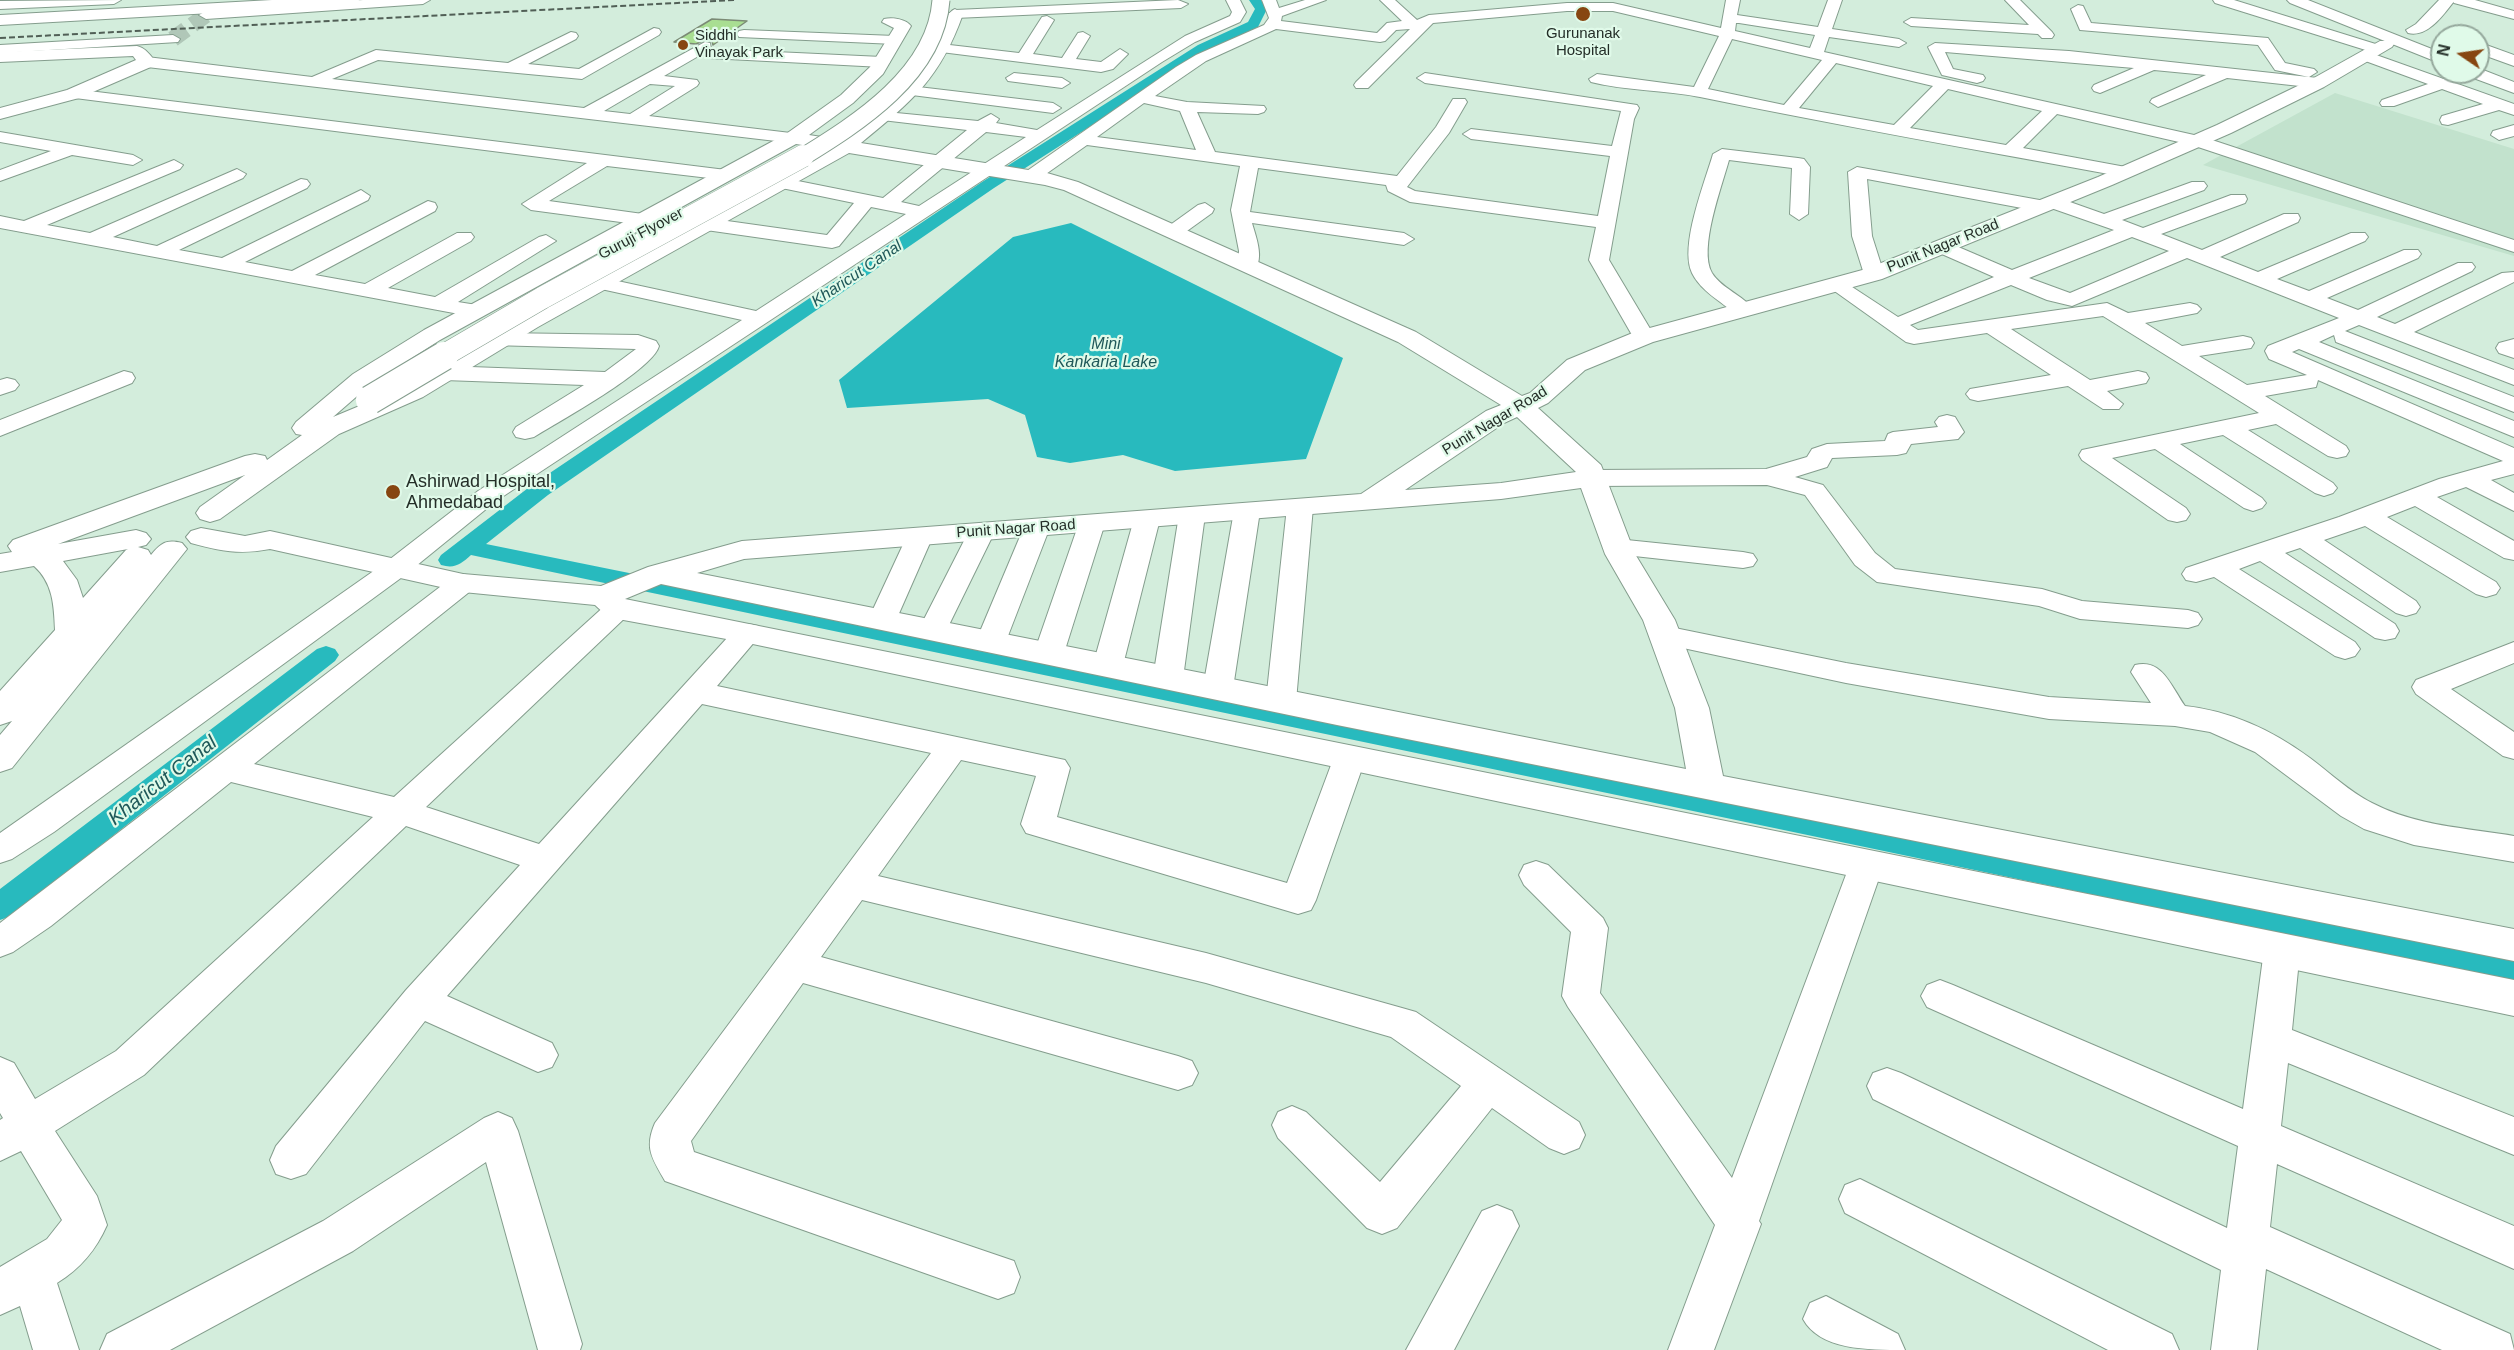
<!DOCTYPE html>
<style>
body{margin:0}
#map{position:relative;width:2514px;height:1350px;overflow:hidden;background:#d3eddc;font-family:Helvetica,sans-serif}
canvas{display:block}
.north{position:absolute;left:2430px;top:24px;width:60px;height:60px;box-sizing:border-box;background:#e0fae9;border:2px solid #95a89c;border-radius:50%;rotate:283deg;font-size:16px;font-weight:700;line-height:24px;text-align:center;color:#242e28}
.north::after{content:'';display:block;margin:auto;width:21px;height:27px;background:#874611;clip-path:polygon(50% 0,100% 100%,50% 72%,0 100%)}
</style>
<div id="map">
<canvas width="2514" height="1350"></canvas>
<div class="north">N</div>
</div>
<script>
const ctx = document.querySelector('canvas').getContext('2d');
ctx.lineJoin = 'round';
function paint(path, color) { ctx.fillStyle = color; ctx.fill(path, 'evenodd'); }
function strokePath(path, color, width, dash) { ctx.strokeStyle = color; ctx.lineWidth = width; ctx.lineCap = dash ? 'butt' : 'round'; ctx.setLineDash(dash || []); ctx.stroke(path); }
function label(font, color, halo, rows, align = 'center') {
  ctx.font = font + ' Helvetica,sans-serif'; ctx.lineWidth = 4.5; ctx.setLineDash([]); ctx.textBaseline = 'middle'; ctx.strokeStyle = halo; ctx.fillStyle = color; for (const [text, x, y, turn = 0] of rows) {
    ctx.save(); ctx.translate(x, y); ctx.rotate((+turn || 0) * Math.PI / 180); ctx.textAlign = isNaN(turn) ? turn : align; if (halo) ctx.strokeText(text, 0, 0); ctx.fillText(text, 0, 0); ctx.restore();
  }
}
paint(new Path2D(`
 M2335 93 2514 149V256L2203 165Z`), '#c2e2cd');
paint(new Path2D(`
 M1071 223 1343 358 1306 459 1175 471 1123 455 1070 463 1037 457 1025 415 988 399 847 408 839 380 1013 237Z`), '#28babe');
paint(new Path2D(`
 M1249 0H1261L1267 9 1258 27 1208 51 994 188 548 495 486 544 2514 955V983L471 555C461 564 455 569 441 565L438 560 441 555 532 485 982 182 1198 45 1248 22 1255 9Z
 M326 646 335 649 339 655 335 661 11 916 0 920V889L317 649Z`), '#28babe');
const building = new Path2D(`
 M712 19 747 21 713 45 712 41 705 40 696 44 674 42Z`);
paint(building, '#a9de92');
strokePath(building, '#7b8a75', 1.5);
strokePath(new Path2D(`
 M173 39 206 15`), '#b0c7b8', 16, [16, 8]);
const street = new Path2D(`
 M121 0 114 4 0 9V1Z
 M363 0H430L423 4 206 19 199 15 206 11Z
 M1178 0 1188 4 1181 8 955 18 948 14 955 10Z
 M1226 0H1240L1246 12 1240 22 1195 42 1162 62 496 501 405 575 54 832 12 859 0 863V833L385 563 478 491 742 320 592 287 589 283 592 279 599 277 756 311 906 214 871 207 839 246 832 248 706 230 699 228 696 224 699 220 706 218 827 235 854 203 772 186 769 182 772 178 778 177 883 198 967 130 882 120 874 115 876 111 978 121 991 114 999 119 996 123 1037 130 1185 36 1230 16 1232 12ZM986 132 1026 137 919 206 901 202Z
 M1262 0H1276L1279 8 1305 0H1326L1282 16 1281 21 1377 33 1387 23 1402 21 1380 0H1395L1417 20 1429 15 1567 3H1613L1721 28 1726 0H1740L1737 15 1818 27 1828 0H1842L1832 29 1899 39 1906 43 1899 47 1829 37 1824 52 2203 137 2514 240V252L2192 145 2057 114 2023 148 2131 168 2134 172 2131 176 2125 177C1983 151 1841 126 1700 97 1664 90 1627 91 1591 82L1589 79 1597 74 1694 87 1719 36 1613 11H1567L1433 23 1368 88H1356L1354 85 1356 82 1410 29 1396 30 1385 41 1380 42 1276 29 1206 61 1155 96 1187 102 1264 106 1266 109 1264 112 1258 114 1197 112 1215 152 1397 176 1436 127 1453 99H1465L1467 102 1449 133 1407 187 1415 191 1598 216 1610 156 1471 139 1463 134 1471 129 1612 146 1621 111 1425 83 1417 78 1425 73 1637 105 1639 108 1634 119 1609 260 1655 337 1652 342H1636L1589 260 1596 227 1410 202 1388 191 1386 185 1258 168 1250 212 1404 233 1414 239 1404 245 1252 223C1256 237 1264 257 1255 270H1241L1238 266 1239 251 1231 210 1240 166 1087 145 1036 181H1024L1021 177 1024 173 1176 67 1196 55 1264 25 1269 18ZM1736 23H1739L1815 35 1810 48 1735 31ZM1732 39 1822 60 1784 105 1708 89ZM1836 63 1933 86 1894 125 1799 108ZM1948 89 2042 111 2006 145 1910 128ZM1144 103 1180 111 1196 150 1097 137Z
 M2005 0H2020L2052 32 2054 35 2052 38H2042L2038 34 1911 26 1904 22 1911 18 2029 25Z
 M2213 0H2234L2382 46 2384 49 2382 52H2372L2215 3Z
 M2452 0H2475L2514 11V19L2454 3Z
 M2078 5 2083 6 2091 23 2268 38 2285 63 2314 69 2317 72 2309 77 2275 70 2258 45 2080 30 2071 9Z
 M1047 16 1054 20 1033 54 1062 58 1078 33 1083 32 1090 36 1076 59 1101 62 1120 49 1128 54 1113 69 1101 72 941 52 934 48 941 44 1019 53 1042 17Z
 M654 28 659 29 661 32 659 35 582 79 378 60 332 79 584 108 705 42 710 43 711 49 882 57 890 62 882 67 709 58 702 54 664 76 697 80 699 83 697 86 649 116 799 134 802 138 799 142 793 143 147 67 139 62 147 57 312 77 376 50 508 63 571 32 576 33 578 36 576 39 528 64 579 69ZM650 84 675 86 630 114 604 111Z
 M744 30 895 36 902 40 895 44 739 37 737 34 739 31Z
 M173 35 180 39 178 42 0 53V45Z
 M1935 43 2069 51 2318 78 2326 83 2318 88 2227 78 2158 107 2150 102 2152 99 2206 75 2154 70 2100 93 2094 91 2092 88 2094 85 2134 68 1945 52 1953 69 1983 75 1985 78 1983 81 1977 83 1942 75 1928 47Z
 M2365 51 2514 104V115L2499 110 2448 125 2442 124 2440 120 2442 116 2483 104 2442 89 2394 106H2382L2380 103 2382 100 2428 84 2360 59 2357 56Z
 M1014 73 1062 78 1070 83 1062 88 1008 81 1006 78Z
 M910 86 1053 103 1061 108 1053 113 904 94 902 91 904 88Z
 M73 89 726 170 735 175 726 180 607 166 549 201 650 215 653 219 643 225 531 210 522 204 587 163 67 97 65 94 67 91Z
 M2514 125V136L2499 140 2491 135 2493 131Z
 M0 132 133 155 142 160 133 165 72 155 0 181V170L51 151 0 142Z
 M1722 149 1798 158 1804 159 1810 167 1808 214 1799 220 1790 214 1792 168 1729 160C1722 186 1698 249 1712 273 1722 289 1743 295 1754 310L1750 314H1736C1720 301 1701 291 1692 273 1679 246 1705 182 1713 154Z
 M174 160 183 165 180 169 47 225 90 233 237 169 246 174 243 178 113 237 157 246 301 179 307 180 310 184 307 188 179 250 222 258 361 190 370 196 368 200 245 262 292 271 428 201 435 203 437 207 435 211 315 275 365 284 457 233H471L474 237 471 241 388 288 435 297 539 237 546 235 556 241 458 302 483 306 486 311 483 316 475 317 0 228V216L24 221Z
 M1857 167 2045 201 2053 196 2104 214 2192 182H2204L2207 186 2204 190 2122 220 2143 228 2231 195H2245L2247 199 2245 203 2161 234 2202 250 2284 214H2298L2300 218 2298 222 2220 257 2258 272 2351 233H2365L2368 237 2365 241 2277 279 2309 291 2404 250H2418L2421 254 2418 258 2327 298 2358 310 2458 263H2472L2475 267 2472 271 2377 317 2395 324 2502 273 2514 272V282L2414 332 2514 370V385L2359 325 2345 331 2514 397V412L2336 342 2334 335 2319 342 2514 421V437L2299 349 2292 352 2514 448V474L2491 480 2514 493V511L2466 487 2437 497 2514 541V560L2504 558 2415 506 2387 517 2496 582 2500 588 2496 594 2486 597 2476 594 2365 526 2324 540 2416 601 2420 607 2416 613 2406 616 2396 613 2300 548 2285 553 2395 624 2399 631 2395 638 2385 640 2375 638 2260 561 2239 569 2355 642 2360 649 2355 656 2345 659 2335 656 2214 577 2196 582 2186 580 2182 574 2186 568 2339 517 2439 479 2503 461 2318 380 2316 387 2265 396 2346 446 2349 451 2346 456 2337 458 2328 456 2276 424 2248 430 2333 483 2337 488 2333 493 2324 496 2315 493 2223 435 2180 444 2262 498 2266 503 2262 508 2253 511 2244 508 2155 449 2112 458 2186 508 2190 514 2186 520 2177 522 2168 520 2082 460 2079 455 2082 450 2259 413 2103 316 2011 329 2090 380 2138 371 2146 373 2149 378 2146 383 2107 391 2123 404 2119 409H2103L2068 386 1978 401 1970 399 1966 394 1970 389 2051 375 1987 333 1914 344 1906 342 1826 285 1829 281H1843L1898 317 1994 277 1935 251 1932 247 1935 243H1949L2012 270 2114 230 2051 208 2043 212 1867 179 1872 236 1884 274 1881 278H1867L1864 274 1852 236 1848 172ZM2132 237 2169 251 2070 293 2029 278ZM2187 258 2339 318 2268 346 2265 351 2269 359 2307 375 2247 385 2199 356 2251 348 2254 343 2251 338 2243 336 2182 346 2145 323 2197 313 2201 309 2197 305 2190 303 2128 313 2107 303 1918 330 1910 325 2011 285 2047 300 2072 306Z
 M1205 203 1214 209 1212 213 1180 236H1166L1163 232 1166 228 1198 205Z
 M499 333 638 335 656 341 659 346C653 370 558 422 534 437L525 439 516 437 513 432 516 427 584 385 444 380 436 378 433 373 436 368 444 366 605 372 636 349 491 345 488 340 491 335Z
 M2514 339V358L2499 353 2496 348 2499 343Z
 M124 371 132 373 135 378 132 383 0 436V420Z
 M7 378 15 380 19 385 15 390 0 395V380Z
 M1947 415 1955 417 1964 432 1958 439 1911 444 1906 453 1897 455 1832 458 1827 467 1795 477 1823 485 1875 553 1895 569 2042 589 2082 601 2188 610 2198 613 2202 619 2198 625 2188 628 2080 619 2039 606 1877 582 1855 565 1805 495 1767 485 1592 486 1583 483 1579 478 1583 473 1592 470 1766 469 1807 457 1812 449 1827 444 1885 441 1888 434 1893 432 1938 427 1935 422 1939 417Z
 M1300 499 1309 501 1313 507 1296 701 1292 708 1281 711 1270 708 1266 701 1287 507 1291 501Z
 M1247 503 1256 505 1260 511 1233 688 1229 695 1218 698 1207 695 1203 688 1234 511 1238 505Z
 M1192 507 1201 509 1205 515 1183 678 1179 685 1168 688 1157 685 1153 678 1179 515 1183 509Z
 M1147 511 1156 513 1160 519 1123 665 1119 672 1108 675 1097 672 1093 665 1134 519 1138 513Z
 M1092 515 1101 517 1105 523 1064 653 1059 660 1049 663 1039 660 1034 653 1079 523 1083 517Z
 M1037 519 1046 521 1050 527 1006 641 1001 648 991 650 981 648 976 641 1024 527 1028 521Z
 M982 523 991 525 995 531 947 629 943 636 933 638 923 636 919 629 969 531 973 525Z
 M920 528 929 530 933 536 897 618 893 624 883 627 873 624 869 618 907 536 911 530Z
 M1617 539 1743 552 1753 554 1757 560 1753 566 1743 568 1607 553 1604 547 1607 541Z
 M463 574 473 577 477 583 473 589 254 764 394 797 608 603 618 600 628 603 632 609 628 615 426 807 539 844 738 626 748 624 758 626 762 633 717 686 1065 760 1070 768 1057 817 1287 883 1334 757 1339 749 1350 746 1361 749 1366 757 1316 900 1311 910 1298 914 1026 833 1021 824 1036 776 961 760 878 876 1206 953 1402 1008 1416 1012 1579 1122 1585 1135 1579 1148 1564 1154 1549 1148 1492 1108 1397 1228 1382 1234 1367 1228 1278 1138 1272 1125 1278 1112 1292 1106 1306 1112 1380 1182 1461 1086 1391 1037 1206 983 862 900 821 957 1178 1056 1192 1061 1198 1073 1192 1085 1178 1090 803 983 691 1141 694 1152 1014 1261 1020 1277 1014 1293 998 1299 665 1181C652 1158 644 1148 655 1123L931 753 702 704 447 996 552 1043 558 1055 552 1067 538 1072 425 1021 306 1174 291 1179 276 1174 270 1160 276 1146 406 990 520 865 406 826 144 1075 55 1131 97 1196 107 1225C96 1250 81 1268 57 1283L79 1350H33L20 1306 0 1315V1267L47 1239 62 1220 21 1151 0 1161V1120L3 1118 0 1113V1057L14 1063 35 1099 116 1051 373 817 231 782 51 926 13 952 0 957V923L453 577Z
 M1665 626 1846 663 2049 697 2151 703 2131 672 2135 665C2162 658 2171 686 2185 706 2231 711 2272 730 2310 758 2330 773 2350 792 2372 803 2416 826 2467 828 2514 836V862L2414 845 2364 829 2341 816 2255 752 2210 732 2175 726 2049 719 1846 683 1655 642 1650 635 1655 628Z
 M2514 642V663L2451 689 2514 732V759L2503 756 2416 694 2412 687 2416 680Z
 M1867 851 1879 855 1884 864 1759 1221 1761 1224 1714 1350H1668L1715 1225 1568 1007 1562 996 1571 932 1524 885 1519 875 1524 865 1536 861 1548 865 1603 918 1608 928 1600 993 1732 1178 1850 864 1855 855Z
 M2282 935 2295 939 2300 950 2292 1030 2514 1117V1155L2288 1063 2281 1126 2514 1226V1269L2277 1164 2270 1227 2510 1334 2514 1350H2442L2266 1269 2257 1350H2211L2221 1270 1873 1099 1867 1086 1873 1073 1887 1068 1901 1073 2227 1228 2238 1146 1927 1007 1921 996 1927 985 1940 980 1953 985 2243 1109 2264 950 2269 939Z
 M498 1112 512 1118 518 1131 582 1344 580 1350H538L486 1162 353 1251 170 1350H100L107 1334 323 1221 484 1118Z
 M1860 1179 2172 1334 2179 1350H2108L1845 1213 1839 1199 1845 1185Z
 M1497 1205 1512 1211 1519 1226 1454 1350H1406L1482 1211Z
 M1826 1296 1898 1334 1905 1350C1867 1350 1820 1350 1803 1319L1810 1303Z`);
const secondary = new Path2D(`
 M272 0H360L352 5 0 25V15Z
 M2439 0H2455C2444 14 2428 38 2408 33L2406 30 2416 24Z
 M955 9 963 14C940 79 912 101 861 143L1047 173 1078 182 1416 332 1522 396 1530 393 1567 360 1635 332 1866 269 2098 177 2217 125 2312 79 2380 41H2392L2394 44 2392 47 2324 87 2231 133 2112 185 1882 279 1653 342 1585 370 1548 403 1538 408 1601 465 1635 554 1675 620 1709 708 1723 776 2514 929V961L1337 725 661 584 625 599 2514 980V1016L748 643 618 619 607 616 595 605 463 592 270 549C239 555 221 551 191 543L186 537 191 531 201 528 245 536 270 531 463 574 601 586 648 567 742 541 1361 494 1486 411 1501 405 1398 342 1064 190 1045 185 849 153 538 327 423 397 339 434 220 519 210 522 200 519 196 513 200 507 245 475 58 544 136 530 146 533 151 539 146 545 138 547 148 550 151 555C161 543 166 539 182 543L187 549 12 768 0 772V735L12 721 0 725V691L55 630C54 605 53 583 34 566L0 572V554L12 552 8 546 13 540 245 456 255 454 265 456 267 460 302 435 296 434 292 428 296 422 353 374 424 330 786 134 841 95 870 67 894 28 882 22 884 19C892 17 906 19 911 26L883 74 853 103 809 135 841 140C872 115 908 91 928 56 934 46 945 12 955 9ZM796 144 827 149 522 317 405 387 333 417 371 384 440 340ZM1517 417 1576 472 1501 483 1405 490 1504 423ZM1581 488 1605 554 1643 620 1675 708 1686 769 697 573 744 559 1501 499ZM128 549 126 550 83 598 77 580 63 561Z
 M2478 42 2514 55V66L2478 53Z
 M137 46C145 48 151 55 155 62L153 66 79 98 0 119V108L67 90 136 60 133 56 0 62V52Z`);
const primary = new Path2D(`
 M2287 0H2308L2442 53V64L2290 3Z
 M2478 68 2514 82V93L2468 76 2465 72H2478Z`);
strokePath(street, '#849d8d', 2);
strokePath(secondary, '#849d8d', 2);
strokePath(primary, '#849d8d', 2);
paint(street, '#fff');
paint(secondary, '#fff');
paint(primary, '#fff');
strokePath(new Path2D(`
 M0 38 735 0`), '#515f56', 2, [6, 3]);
const secondaryBridgeFar2 = new Path2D(`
 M801 158C858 123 936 74 941 0`);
const secondaryBridgeFar1 = new Path2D(`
 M441 357 542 298 803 156`);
const secondaryBridge = new Path2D(`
 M370 400 444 356`);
strokePath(secondaryBridgeFar2, '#849d8d', 19, []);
strokePath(secondaryBridgeFar1, '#849d8d', 23, []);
strokePath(secondaryBridge, '#849d8d', 30, []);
strokePath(secondaryBridgeFar2, '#fff', 17);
strokePath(secondaryBridgeFar1, '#fff', 22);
strokePath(secondaryBridge, '#fff', 28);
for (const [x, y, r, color] of [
 [1583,14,8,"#874611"],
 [683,45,6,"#874611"],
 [393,492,8,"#874611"]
]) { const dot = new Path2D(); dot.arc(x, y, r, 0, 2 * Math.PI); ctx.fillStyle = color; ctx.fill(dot); strokePath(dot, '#e0fae9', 2); }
label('15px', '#242e28', '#e0fae9', [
 ["Gurunanak",1583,34],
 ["Hospital",1583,51],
 ["Siddhi",695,36,"left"],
 ["Vinayak Park",695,53,"left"]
]);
label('15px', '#242e28', '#e0fae9', [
 ["Guruji Flyover",641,234,-28],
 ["Punit Nagar Road",1943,246,-22],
 ["Punit Nagar Road",1495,421,-31],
 ["Punit Nagar Road",1016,529,-4]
]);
label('italic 16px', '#1f5859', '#e0fae9', [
 ["Kharicut Canal",857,274,-34],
 ["Mini",1106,345],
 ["Kankaria Lake",1106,363]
]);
label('18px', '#242e28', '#e0fae9', [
 ["Ashirwad Hospital,",406,482],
 ["Ahmedabad",406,503]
], 'left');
label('italic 20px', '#1f5859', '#e0fae9', [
 ["Kharicut Canal",163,781,-38]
]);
</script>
